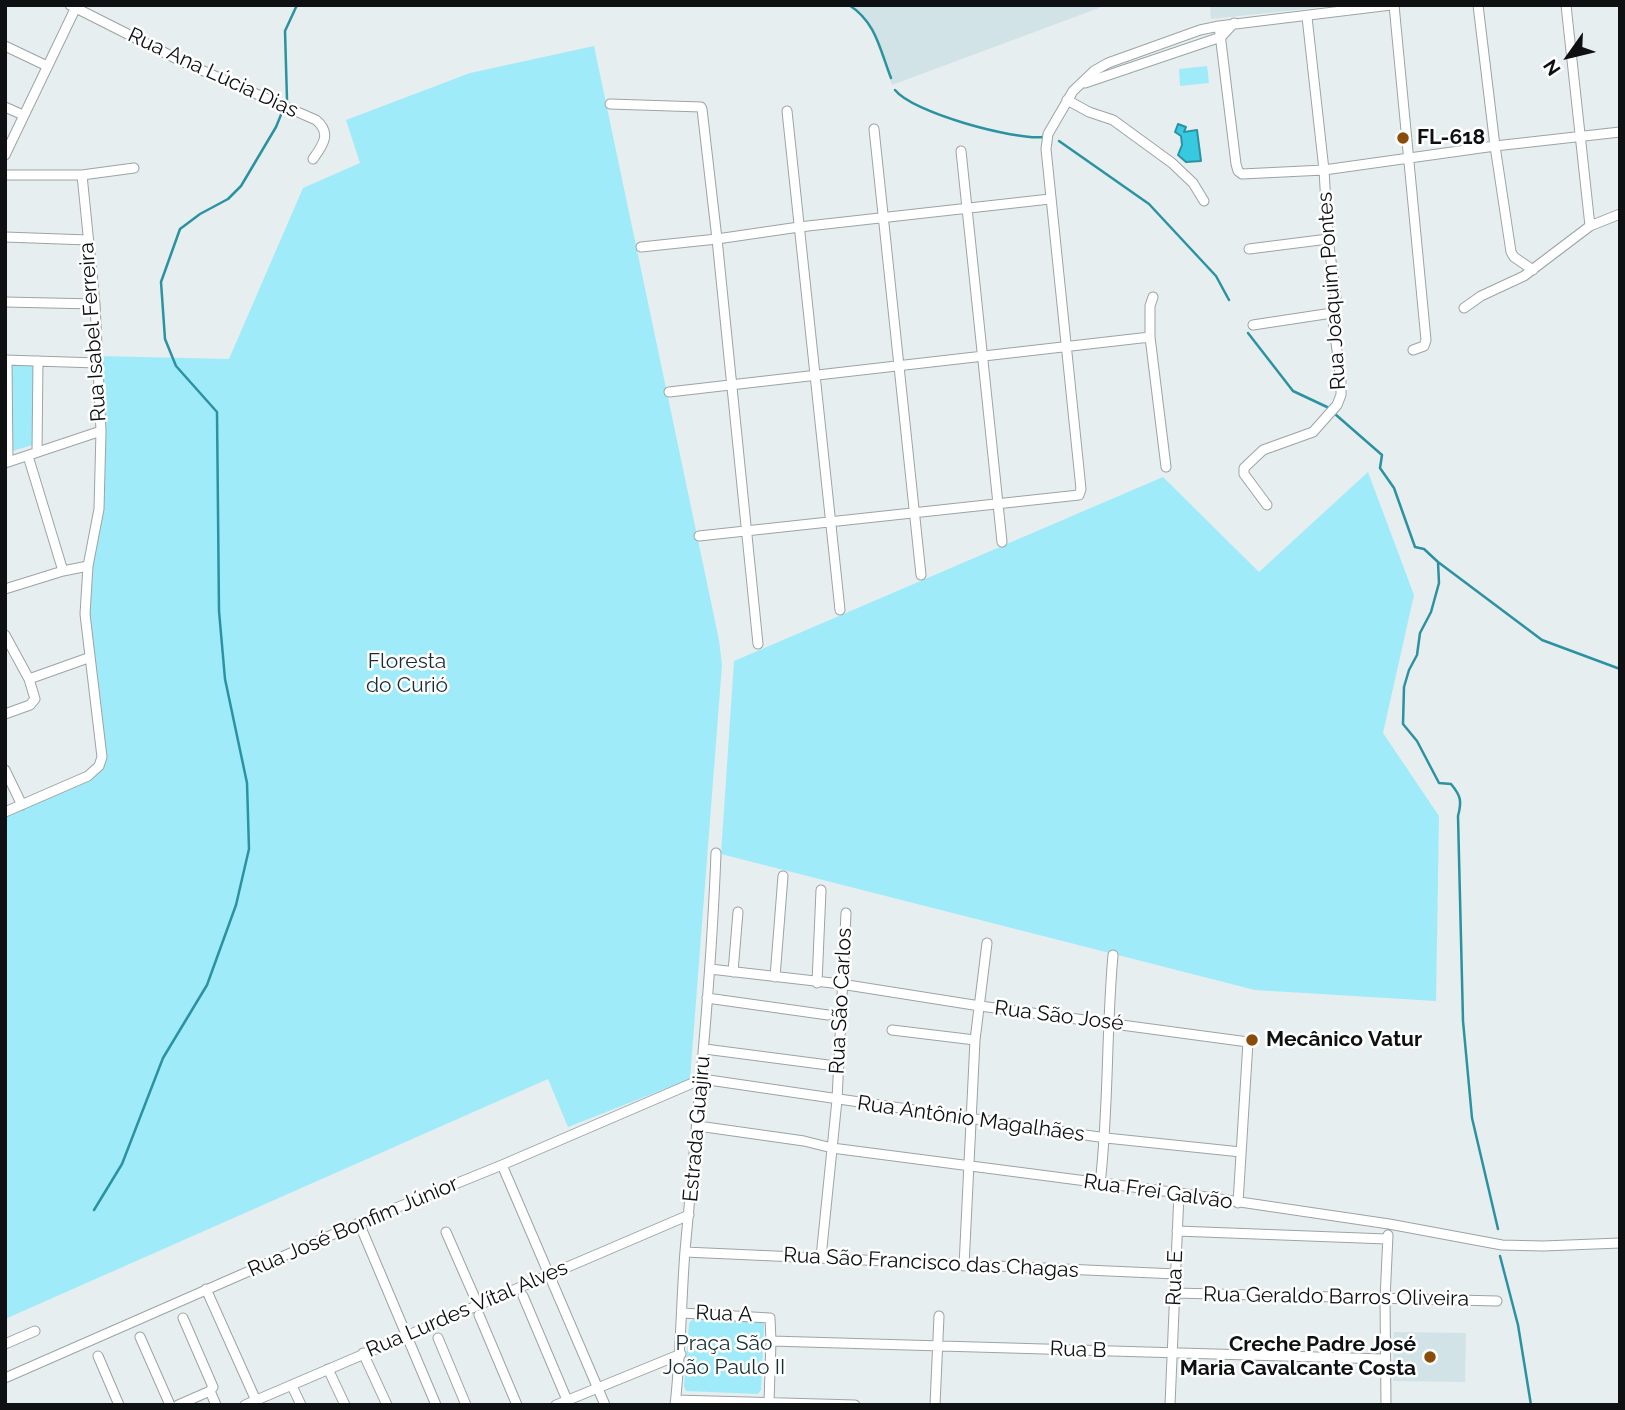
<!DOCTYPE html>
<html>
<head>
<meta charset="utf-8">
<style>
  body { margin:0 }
  #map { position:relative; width:1625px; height:1410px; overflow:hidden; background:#e6eeef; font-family:Raleway,sans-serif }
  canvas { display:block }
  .frame { position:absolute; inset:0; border:7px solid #0e1011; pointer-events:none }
  .north { position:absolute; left:1534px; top:21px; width:70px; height:70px; -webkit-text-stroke:5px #fff; paint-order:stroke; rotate:236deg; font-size:19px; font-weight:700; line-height:28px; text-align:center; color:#0e1011 }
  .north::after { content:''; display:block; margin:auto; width:24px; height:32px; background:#0e1011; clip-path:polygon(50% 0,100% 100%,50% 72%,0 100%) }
</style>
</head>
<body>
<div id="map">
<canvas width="1625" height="1410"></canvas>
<div class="frame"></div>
<div class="north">N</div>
</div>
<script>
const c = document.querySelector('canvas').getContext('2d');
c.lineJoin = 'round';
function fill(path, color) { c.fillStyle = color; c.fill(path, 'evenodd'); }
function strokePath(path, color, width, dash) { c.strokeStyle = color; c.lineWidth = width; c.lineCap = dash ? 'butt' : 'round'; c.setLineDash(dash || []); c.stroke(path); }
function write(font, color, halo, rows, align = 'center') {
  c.font = font + ' Raleway,sans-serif'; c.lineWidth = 5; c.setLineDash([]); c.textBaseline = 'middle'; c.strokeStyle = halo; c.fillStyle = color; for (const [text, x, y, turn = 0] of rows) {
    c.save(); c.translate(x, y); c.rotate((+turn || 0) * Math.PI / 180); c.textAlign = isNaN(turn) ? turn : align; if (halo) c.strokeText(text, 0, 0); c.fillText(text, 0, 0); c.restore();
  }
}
const built = new Path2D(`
  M849,5H1107L892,85L870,24L862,14Z
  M1210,5H1342L1211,19Z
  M1394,1332L1466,1333L1465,1382L1393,1381Z`);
const green = new Path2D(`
  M594,46L719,640L722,665L690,1079L568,1127L548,1079L5,1319V812L104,765L86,640V559L99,512L98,356L229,359L303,188L360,163L346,120L470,73Z
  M1207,66L1209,83L1180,86L1179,69Z
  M10,364H34L33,445L9,452Z
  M1368,472L1414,595L1383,733L1439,816L1436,1001L1255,990L721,854L734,661L1163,477L1259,572Z
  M694,1318L757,1320L764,1324L761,1390L758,1394L686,1391L684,1386L689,1323Z`);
const water = new Path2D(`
  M1178,124L1186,127L1184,132L1197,130L1201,161L1186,162L1178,155L1182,145L1181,136L1175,132Z`);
const stream = new Path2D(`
  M849,5C876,22 880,50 891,78
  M895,90C913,113 1014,140 1043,137
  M1059,141L1149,204L1216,276L1229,300
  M1248,333L1293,391L1327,407L1382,455L1380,468L1394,488L1415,547L1424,549L1438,562L1542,640L1620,669
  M1438,562L1439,583L1431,612L1420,633L1417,655L1409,670L1404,687L1403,724L1417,741L1439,783L1451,784C1461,796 1462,801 1458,816L1463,1021L1472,1118L1498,1229
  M94,1210L122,1164L163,1058L207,985L236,905L249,849L247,783L225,679L219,611L217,412L176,366L165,339L161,282L180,229L200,214L228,199L241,186L276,127L287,100L285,31L297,5
  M1500,1256L1518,1325L1531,1405`);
const street = new Path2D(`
  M70,5L183,62L316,120C332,133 323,145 313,159
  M1394,5L1426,340L1424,346L1413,350
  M1478,5L1495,146L1511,252L1514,257L1533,270
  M1566,5L1590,226
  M1219,26L1236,164L1238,171L1242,174L1324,170L1495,146L1620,132
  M5,46L47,66
  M1085,83L1221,37L1234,23
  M1067,100L1089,112L1113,120L1172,163L1193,183L1204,201
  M610,104L701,107L702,109L717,239L758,644
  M5,107L23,115
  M787,111L840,610
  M874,129L921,575
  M961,151L1002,542
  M5,155L77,5
  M5,175H82L134,168
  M5,237L88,240
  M641,247L717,239L799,227L1050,199
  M1249,249L1328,239
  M1153,297L1150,306V337L1166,467
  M5,302L95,304
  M1464,308L1481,296L1524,276L1590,226L1620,214
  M1253,325L1332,313
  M5,360L97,363
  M7,360L8,462
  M669,392L1150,337
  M37,452L38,361
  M28,456L63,571
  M5,463L101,431
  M1267,505L1244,474V468L1263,450L1313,432L1337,405L1341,395V380L1332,313L1336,297L1328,239L1324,170L1307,17
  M699,536L1079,495L1081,489L1046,149L1048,134L1073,91L1094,71L1108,63L1200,30L1219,26L1391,5
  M5,589L63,571L88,566
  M5,635L29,679L35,699L30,705L5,714
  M29,679L88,658
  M5,770L22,805
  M5,812L88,776L99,766L102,757L85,614L88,566L99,509L101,431L95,304L82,175
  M710,969L841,984L980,1006L1248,1042L1238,1203
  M733,972L738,912
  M775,977L783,876
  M817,983L821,890
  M707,998L828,1015
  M892,1030L975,1040
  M705,1049L828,1065
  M698,1126L804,1141L832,1148L1179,1193L1389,1224L1502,1245L1543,1246L1620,1243
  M502,1165L605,1405
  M1100,1184C1109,1108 1106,1032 1113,955
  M359,1223L436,1405
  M1177,1231L1387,1239
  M446,1232L478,1305
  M685,1252C849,1258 1012,1268 1176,1274
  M821,1257L837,1100L846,913
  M964,1266L975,1040L987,943
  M206,1289L258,1405
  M1175,1293L1497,1301
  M523,1296L567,1400
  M682,1313L770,1318L771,1341L769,1402
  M479,1315L517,1405
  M140,1337L170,1405
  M438,1338L466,1405
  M771,1341L1385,1359
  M5,1344L35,1331
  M363,1353L387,1405
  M98,1356L119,1405
  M328,1369L345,1405
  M5,1378L359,1223L502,1165L702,1079L1106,1138L1241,1152
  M292,1386L301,1405
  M210,1391L216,1405
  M676,1400L855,1405
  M178,1405L210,1391L213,1387L183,1318
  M245,1405L689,1215
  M556,1405L681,1354
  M675,1405C681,1354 681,1302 685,1251C697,1118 711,986 716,853
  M935,1405L939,1316
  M1170,1405L1179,1193
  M1386,1405L1385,1299L1388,1235`);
const markers = [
  [1403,138,7,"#894d09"],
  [1252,1040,7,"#894d09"],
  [1430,1357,7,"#894d09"]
];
const streetNames = [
  ["Rua Ana Lúcia Dias",213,73,25],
  ["Rua Joaquim Pontes",1332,291,-94],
  ["Rua Isabel Ferreira",93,332,-94],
  ["Rua São Carlos",841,1001,-87],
  ["Rua São José",1059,1016,7],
  ["Rua Antônio Magalhães",971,1119,8],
  ["Estrada Guajiru",697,1129,-85],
  ["Rua Frei Galvão",1158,1192,8],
  ["Rua José Bonfim Júnior",353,1227,-23],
  ["Rua São Francisco das Chagas",931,1263,3],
  ["Rua E",1175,1278,-88],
  ["Rua Geraldo Barros Oliveira",1336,1297,1],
  ["Rua Lurdes Vítal Alves",467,1309,-23],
  ["Rua A",724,1314,2],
  ["Rua B",1078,1350,2]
];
const poiNames = [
  ["FL-618",1417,138],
  ["Mecânico Vatur",1266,1040],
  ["Creche Padre José",1416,1345,"right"],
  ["Maria Cavalcante Costa",1416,1369,"right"]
];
const parkNames = [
  ["Floresta",407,662],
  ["do Curió",407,686],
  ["Praça São",724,1344],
  ["João Paulo II",724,1368]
];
fill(built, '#d2e3e7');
fill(green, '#a0ebf9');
fill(water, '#37c9e0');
strokePath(water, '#2b92a2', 2);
strokePath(stream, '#2b92a2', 2.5);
strokePath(street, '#9ca4a5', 11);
strokePath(street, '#fff', 9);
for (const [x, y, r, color] of markers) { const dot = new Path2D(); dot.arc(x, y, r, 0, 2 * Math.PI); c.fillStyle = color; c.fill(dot); strokePath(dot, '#fff', 2.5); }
write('21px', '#0e1011', '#fff', streetNames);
write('bold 21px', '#0e1011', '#fff', poiNames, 'left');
write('21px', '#172f33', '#fff', parkNames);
</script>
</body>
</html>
